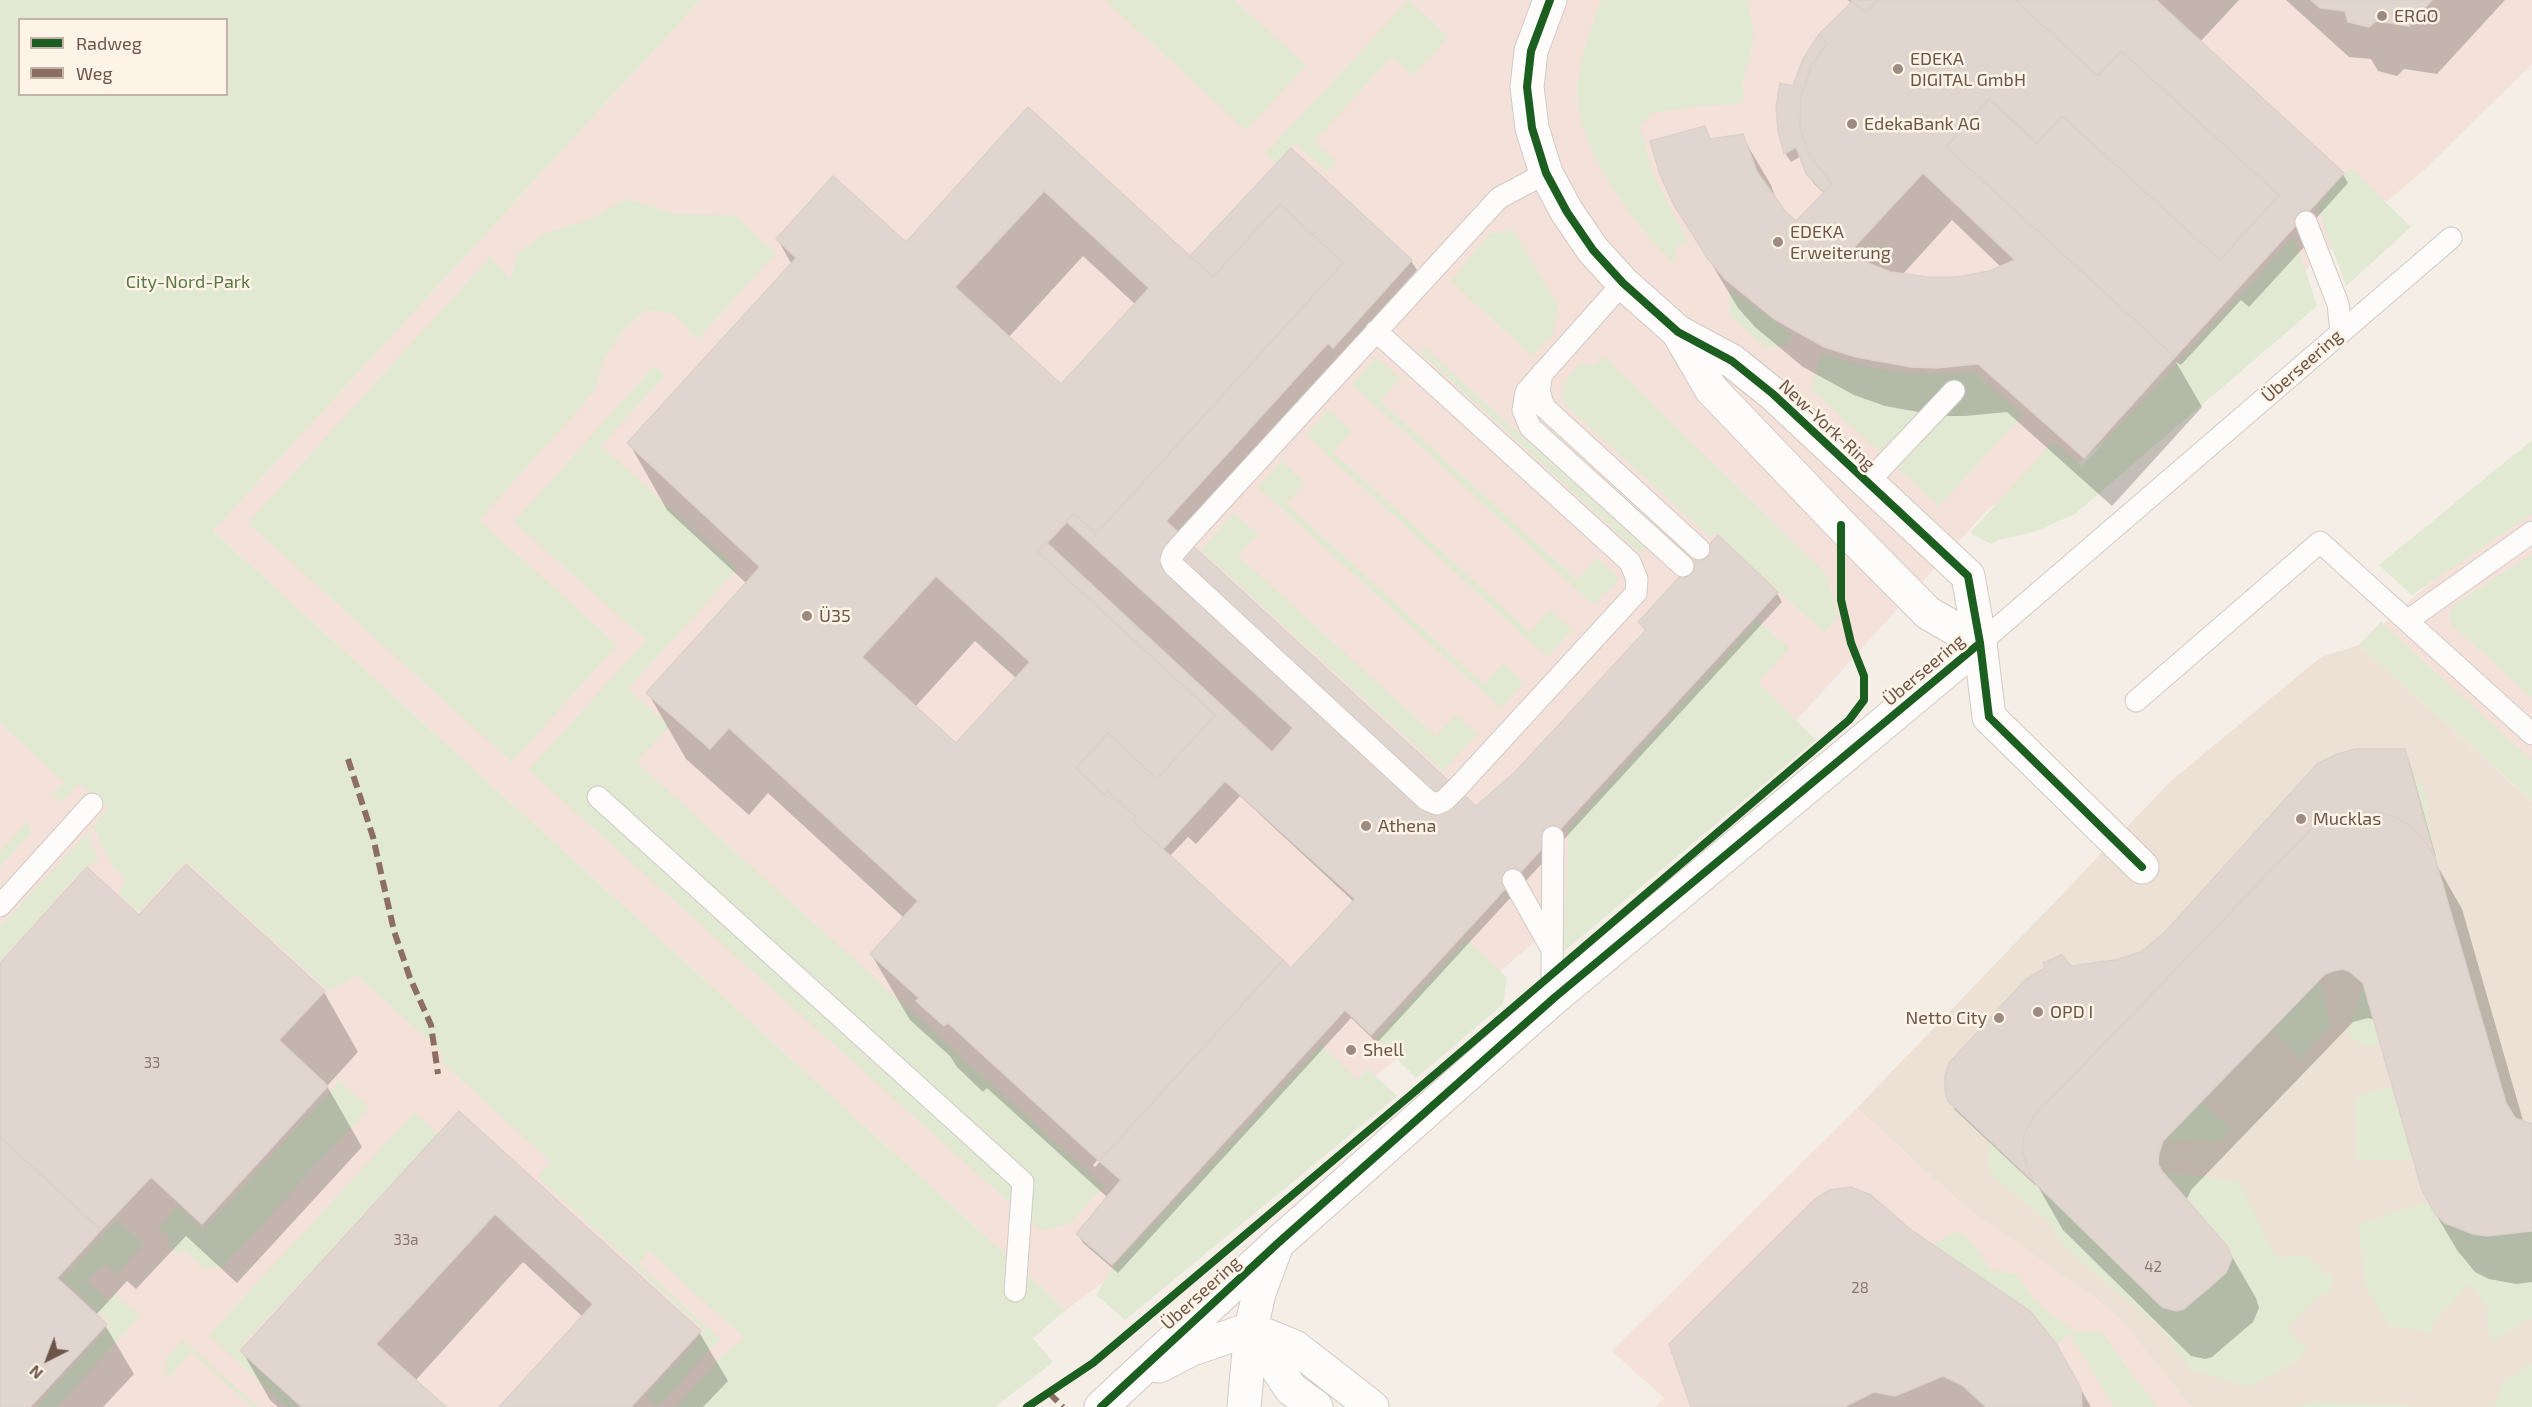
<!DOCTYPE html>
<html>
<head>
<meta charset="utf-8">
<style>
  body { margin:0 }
  #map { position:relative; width:2532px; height:1407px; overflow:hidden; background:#f4eee7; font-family:"Exo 2",sans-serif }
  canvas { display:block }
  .legend { position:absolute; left:18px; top:18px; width:210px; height:78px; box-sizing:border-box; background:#fdf3e6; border:2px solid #c4b4a8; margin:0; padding:8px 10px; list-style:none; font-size:18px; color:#6e554a }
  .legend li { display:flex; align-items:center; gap:12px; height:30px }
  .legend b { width:30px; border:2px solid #c4b4a8 }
  .north { position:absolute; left:18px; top:1329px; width:60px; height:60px; -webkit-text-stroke:4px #fdf3e6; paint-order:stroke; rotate:222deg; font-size:16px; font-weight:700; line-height:24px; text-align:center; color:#6e554a }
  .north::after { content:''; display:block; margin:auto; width:21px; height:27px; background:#6e554a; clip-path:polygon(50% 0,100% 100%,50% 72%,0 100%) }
</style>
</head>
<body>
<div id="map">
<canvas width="2532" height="1407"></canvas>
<ul class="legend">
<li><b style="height:8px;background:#1b5e20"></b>Radweg</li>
<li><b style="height:8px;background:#8d6e63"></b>Weg</li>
</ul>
<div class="north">N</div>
</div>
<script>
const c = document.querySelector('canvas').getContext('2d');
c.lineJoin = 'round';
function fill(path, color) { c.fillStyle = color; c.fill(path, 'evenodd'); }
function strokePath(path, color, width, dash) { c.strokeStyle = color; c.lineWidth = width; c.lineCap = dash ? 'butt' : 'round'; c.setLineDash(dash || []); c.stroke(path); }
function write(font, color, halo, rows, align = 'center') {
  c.font = font + ' "Exo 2",sans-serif'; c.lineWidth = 5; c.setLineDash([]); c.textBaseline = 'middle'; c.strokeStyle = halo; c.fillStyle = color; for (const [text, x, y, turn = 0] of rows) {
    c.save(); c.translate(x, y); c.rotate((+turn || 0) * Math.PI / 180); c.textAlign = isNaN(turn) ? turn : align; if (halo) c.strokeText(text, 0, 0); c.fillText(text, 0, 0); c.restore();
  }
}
const residential = new Path2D(`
  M2359,645L2532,802V1407H2191L2120,1319L2096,1299L1964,1206L1857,1108L2171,781L2321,657Z`);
const commercial = new Path2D(`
  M700,0H2532V64L2423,171L2068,472L1989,508L1794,723L1324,1120L1066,1310L213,531Z
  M2532,495V802L2359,645Z
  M0,648L829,1407H0Z
  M1857,1108L1964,1206L2096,1299L2120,1319L2191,1407H1656L1664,1398L1612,1351Z`);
const green = new Path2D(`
  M0,0H700L213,531L1066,1310L1033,1338L1053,1362L995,1407H676L729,1349L745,1339L649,1251L638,1263L720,1339L657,1407L646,1396L705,1331L538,1177L551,1162L444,1064L441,1052L357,975L329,991L186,861L139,912L119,894L124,884L123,875L113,868L93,826L108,809L79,783L62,802L52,795L64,782L0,723ZM20,20H226V94H20Z
  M1105,0H1234L1306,65L1246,130Z
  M1409,0L1448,37L1413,75L1392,57L1314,141L1336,162L1327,172L1296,143L1276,163L1265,154Z
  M1602,0H1748L1754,39L1742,85L1745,95L1740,104L1690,107L1652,113L1640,127L1653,173L1689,245L1679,243L1674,252L1675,264C1633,224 1580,153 1577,92C1576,85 1579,77 1580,70C1585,44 1592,24 1602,0Z
  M2350,168L2411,227L2346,286L2317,206Z
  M626,199L675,214L735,215L776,253L698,339L671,313L646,310L623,330L602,363L594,392L479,520L617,645L512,762L248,523L491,256L510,280L518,252L546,233L588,220Z
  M1514,230L1558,306L1553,335L1532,356L1451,281L1489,234Z
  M2294,236L2317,306L2075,514L2034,532L1998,540L1991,544L1970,533L2053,442L2082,466Z
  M1730,289L1791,333L1790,341L1784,346L1765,347L1730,316Z
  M1424,347L1645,548L1640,553L1420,352Z
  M1822,353C1880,373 1913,377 1973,371L2023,415L1939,506L1811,389Z
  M1376,357L1400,378L1380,401L1577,580L1597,558L1619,579L1594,605L1352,384Z
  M1605,357L1826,574L1838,616L1824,633L1716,532L1710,537L1562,402L1565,382L1580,363L1594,365Z
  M654,366L665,375L601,446L737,569L628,689L669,726L636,762L1104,1186L1070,1223L1041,1231L529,770L646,640L514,522Z
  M1328,410L1352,431L1333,452L1530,632L1550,610L1572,630L1547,657L1306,435Z
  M2532,440V514L2412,595L2379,565Z
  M1282,461L1305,483L1286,503L1483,684L1503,663L1524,682L1501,708L1258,487Z
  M1234,513L1258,534L1238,556L1436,736L1456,715L1477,734L1443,771L1201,550Z
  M2532,554V698L2452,625C2448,616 2449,612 2455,604Z
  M1757,620L1789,648L1758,682L1816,740L1563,952L1569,827Z
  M2381,622L2532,760V801L2359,645Z
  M2399,774L2422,784L2426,796L2435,858L2033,1181L2161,1307L2176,1311L2184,1309L2226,1273L2232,1258L2228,1247L2162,1171L2240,1182L2276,1257L2306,1256L2322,1268L2323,1274H2333L2331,1294H2321L2288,1326L2291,1334L2307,1348L2297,1361L2252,1385H2240L2190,1369L2161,1329L2064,1247L2050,1223L1994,1178L1988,1167L1992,1123L2096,986Z
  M28,821L31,833L0,867V852Z
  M87,833L98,860L92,865L86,866L0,961V927Z
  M1467,939L1507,978L1503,1004L1416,1078L1376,1038Z
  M2320,980L2331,1027L2317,1039L2300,1060L2272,1029Z
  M2363,983L2380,1044C2368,1047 2358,1044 2348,1035Z
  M1321,1045L1357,1080L1368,1069L1397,1096L1125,1320L1096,1295L1113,1267Z
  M340,1081L369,1108L222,1268L203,1267L185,1251L180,1255L167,1244L171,1239L159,1227L178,1206L203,1230Z
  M2392,1087L2414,1160H2356L2357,1137L2355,1096Z
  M2202,1101L2231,1129L2220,1142L2163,1141Z
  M414,1113L438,1134L238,1350L299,1407H287L209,1335Z
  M2427,1201C2455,1243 2488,1236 2532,1231V1318L2493,1342L2486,1321L2487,1306L2469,1284L2434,1322L2432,1333L2388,1325L2366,1288L2358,1225Z
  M117,1220L144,1244L117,1274L105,1264L88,1282L108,1301L115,1294L140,1316L57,1407H36L111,1324L62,1279Z
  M1956,1231C1972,1236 1981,1257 1992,1270L2016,1274L2035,1301L2073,1331L2102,1332L2133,1377L2149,1394L2156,1407H2114L2070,1334L2057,1345L2036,1325L1737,1407H1691L1682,1379L1919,1261L1938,1241Z
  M183,1340L258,1407H252L192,1352L166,1380L167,1358Z
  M2532,1363V1407H2494L2503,1382Z
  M2311,1402L2409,1405L2413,1407H2299Z`);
const shadow = new Path2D(`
  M1848,0H2239L2200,42L2343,174L2348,183L2301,235L2306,245L2249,307L2241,300L2181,365L2176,362L2202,407L2112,506L2007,412L1965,416H1940L1885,406L1854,395L1803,367L1755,327L1738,308L1676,204L1704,128L1712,141L1742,136L1771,185L1777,202L1797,223L1825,194L1813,183L1801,156L1791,162L1785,153L1794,88L1852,4ZM1952,220L2002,268L1990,272L1957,278L1926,279L1902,275Z
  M2286,0H2505L2437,74L2404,69L2397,76L2378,71L2371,59L2349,57Z
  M1029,109L1195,263L1291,150L1411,261L1417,270L1373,319L1380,330L1187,542L1476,808L1516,773L1646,632L1639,622L1777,593L1782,602L1377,1043L1351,1018L1118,1273L1083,1243L1078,1234L1108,1198L987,1088L983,1092L957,1067L950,1056L910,1020L871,954L904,918L768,793L749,815L686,759L648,693L746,583L667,510L629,443L792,265L778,240L906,244ZM1083,256L1136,305L1061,386L1008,338ZM975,641L1017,679L956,745L915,707ZM1240,796L1354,902L1291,971L1169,857L1188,837L1196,844ZM1267,975L1269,977L1095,1167L1093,1165Z
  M2404,751L2409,760L2436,857L2430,853L2462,909L2524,1124L2532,1126V1282L2516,1284L2489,1279L2475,1272L2457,1250L2428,1201L2375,1020L2368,1018L2353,1022L2191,1190L2186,1201L2227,1248L2256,1298L2259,1308L2253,1322L2212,1357L2205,1359L2191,1356L2063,1230L2036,1183L2035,1185L1955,1110L1950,1100L1951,1062L2026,981L2070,968L2116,961L2142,953Z
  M139,917L324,992L358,1052L327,1086L362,1147L237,1283L186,1236L136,1289L127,1281L95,1316L105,1325L134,1374L103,1407H0V965Z
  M460,1113L699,1332L728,1381L703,1407H501L583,1317L523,1262L415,1381L444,1407H278L270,1400L242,1351Z
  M1909,1230L2056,1346L2091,1407H1692Z`);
const building = new Path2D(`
  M1851,0H1878L1866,13Z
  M1878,0H2015L2098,76L2121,51L2279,195L2220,260L2062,116L2037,143L1989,98L1946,147L2175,357L2084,458L1978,364L1936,368L1911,367L1856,357L1824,347L1773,318L1725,279L1708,259L1674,205L1660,175L1650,141L1705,126L1710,139L1743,134L1757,172L1785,211L1796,221L1832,184L1810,156L1800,127L1801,95L1813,63L1827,43L1819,34L1853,1L1866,13ZM1923,173L2015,260L1990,271L1957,277H1927L1891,272L1847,255Z
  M2015,0H2156L2344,173L2175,357L1946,147L1989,100L2037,143L2062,116L2220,260L2279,195L2121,51L2098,76Z
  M2311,0H2432L2409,26L2376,21L2369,27L2348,22L2345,11L2320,8Z
  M1819,34L1827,43L1813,63L1801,95L1800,127L1810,156L1832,184L1824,192L1806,174L1796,147L1784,154L1778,130L1776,107L1780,83L1793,86L1803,59Z
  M1028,107L1213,277L1280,204L1343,263L1096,534L1074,513L1038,552L1215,715L1157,779L1108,733L1076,768L1104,795L1108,791L1136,817L1133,821L1283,960L1099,1161L948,1023L944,1026L916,1001L919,998L870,954L918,901L729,728L710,749L646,693L760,567L627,443L796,258L776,239L833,176L906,242ZM1044,191L1149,288L1061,384L955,287ZM936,576L1030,662L956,743L862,657Z
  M1291,148L1412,260L1333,348L1328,343L1166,521L1476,806L1515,772L1646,630L1638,622L1718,535L1778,592L1371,1035L1345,1010L1112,1265L1076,1234L1121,1180L1099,1161L1283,960L1291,968L1355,899L1225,781L1163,849L1133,821L1136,817L1108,791L1104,795L1076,768L1108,733L1157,779L1215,715L1038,552L1074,513L1096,534L1343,263L1280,204L1213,277L1190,256Z
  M1067,522L1293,728L1272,752L1047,543Z
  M2356,749H2405L2435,858L2426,843L2410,826L2393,816L2372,811H2353L2334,816L2313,827L2034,1116L2024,1135L2022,1151L2033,1181L1948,1101L1945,1091V1075L1950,1062L2025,980L2045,968L2043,963L2062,955L2071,966L2115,960L2141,952L2165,932L2317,764L2337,754Z
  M2353,811H2372L2393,816L2410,826L2426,843L2435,858L2506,1103L2515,1118L2532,1124V1231L2487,1236L2473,1234L2445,1223L2435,1214L2422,1190L2363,983L2350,972L2343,969L2333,971L2325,974L2163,1141L2159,1153L2158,1164L2162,1171L2228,1247L2232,1258L2226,1273L2184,1309L2177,1311L2162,1307L2033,1181L2022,1151L2024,1135L2034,1116L2313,827L2334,816Z
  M186,864L325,991L279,1040L328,1086L202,1224L151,1177L101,1230L0,1137V963L87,867L139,915Z
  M459,1111L701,1331L631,1407H499L593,1304L495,1214L376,1344L446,1407H302L240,1351Z
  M0,1137L101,1230L57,1278L107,1324L30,1407H0Z
  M1851,1187L1871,1195L1910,1229L2030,1311L2057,1345L2081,1388L2082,1407H1986L1962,1385L1943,1376L1895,1396L1874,1392L1844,1407H1691L1669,1344L1815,1199L1830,1190Z`);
const lane = new Path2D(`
  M2306,222L2338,304L2341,332
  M1623,283L1526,392L1523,410L1530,427L1683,566
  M1376,331L1630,562L1637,579L1636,593L1457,788L1445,800L1437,804L1427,800L1174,566L1171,560L1173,554L1186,539L1499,198L1546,173
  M1542,373L1539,391L1544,407L1699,549
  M1867,483L1954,391
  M2407,621L2532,532
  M1980,643L2451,238
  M2136,701L2320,542L2532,734
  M598,797L1023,1182L1015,1291
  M1553,837L1552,975L1554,998
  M1513,880L1551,948
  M0,906L92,804`);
const street = new Path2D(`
  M1550,0L1531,51L1527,87L1532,128L1546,173L1567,212L1593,250L1623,283L1678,332L1732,361L1773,394L1968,576L1980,643L1989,717L2142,867
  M1678,332L1711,389L1841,525L1928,613L1980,643`);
const secondary = new Path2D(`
  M1251,1329L1291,1389L1316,1407
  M1159,1366L1192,1349L1251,1329L1295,1347L1372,1407
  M1101,1407L1278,1243L1554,998L1980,643
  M1244,1407L1251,1329L1259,1293L1276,1247`);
const quiet = new Path2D(`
  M348,759L373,837L394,931L410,978L431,1025L438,1074
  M1049,1393L1063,1407`);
const cycleway = new Path2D(`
  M1550,0L1531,51L1527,87L1532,128L1546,173L1567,212L1593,250L1623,283L1678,332L1732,361L1773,394L1968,576L1980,643L1989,717L2142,867
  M1027,1407L1093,1363L1412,1094L1849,720L1864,700V676L1851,643L1841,600V525
  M1101,1407L1278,1243L1554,998L1980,643`);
const markers = [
  [2382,16,6,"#9d8b81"],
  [1898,69,6,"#9d8b81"],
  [1852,124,6,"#9d8b81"],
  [1778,242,6,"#9d8b81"],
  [807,616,6,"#9d8b81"],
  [2301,819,6,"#9d8b81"],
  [1366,826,6,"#9d8b81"],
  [2038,1012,6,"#9d8b81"],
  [1999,1018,6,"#9d8b81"],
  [1351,1050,6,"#9d8b81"]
];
const numberNames = [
  ["33",152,1063],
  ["33a",406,1240],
  ["42",2153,1267],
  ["28",1860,1288]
];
const poiNames = [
  ["ERGO",2394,16],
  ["EDEKA",1910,59],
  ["DIGITAL GmbH",1910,80],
  ["EdekaBank AG",1864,124],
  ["EDEKA",1790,232],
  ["Erweiterung",1790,253],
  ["Ü35",819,616],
  ["Mucklas",2313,819],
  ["Athena",1378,826],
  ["OPD I",2050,1012],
  ["Netto City",1987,1018,"right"],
  ["Shell",1363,1050]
];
const parkNames = [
  ["City-Nord-Park",188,282]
];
const streetNames = [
  ["Überseering",2302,366,-41],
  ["New-York-Ring",1827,425,43],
  ["Überseering",1924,670,-40],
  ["Überseering",1201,1293,-42]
];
fill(residential, '#ede0d4');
fill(commercial, '#f4e2da');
fill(green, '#e1e9d2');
fill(shadow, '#0003');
fill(building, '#e0d6cf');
strokePath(building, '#dcd1ca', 1.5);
strokePath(lane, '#d2cac4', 23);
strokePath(street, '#d2cac4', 35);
strokePath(secondary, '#d2cac4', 35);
strokePath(lane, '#fdfcfb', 21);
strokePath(street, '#fdfcfb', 33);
strokePath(secondary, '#fdfcfb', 33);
strokePath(quiet, '#8d6e63', 6, [12, 6]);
strokePath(cycleway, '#1b5e20', 8);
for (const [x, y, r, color] of markers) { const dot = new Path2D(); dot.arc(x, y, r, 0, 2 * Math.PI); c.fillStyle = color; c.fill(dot); strokePath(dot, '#fdf3e6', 2); }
write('15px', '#8c776e', null, numberNames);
write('18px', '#6e554a', '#fdf3e6', poiNames, 'left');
write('18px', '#587946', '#fdf3e6', parkNames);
write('18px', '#6e554a', '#fdf3e6', streetNames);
</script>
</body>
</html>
